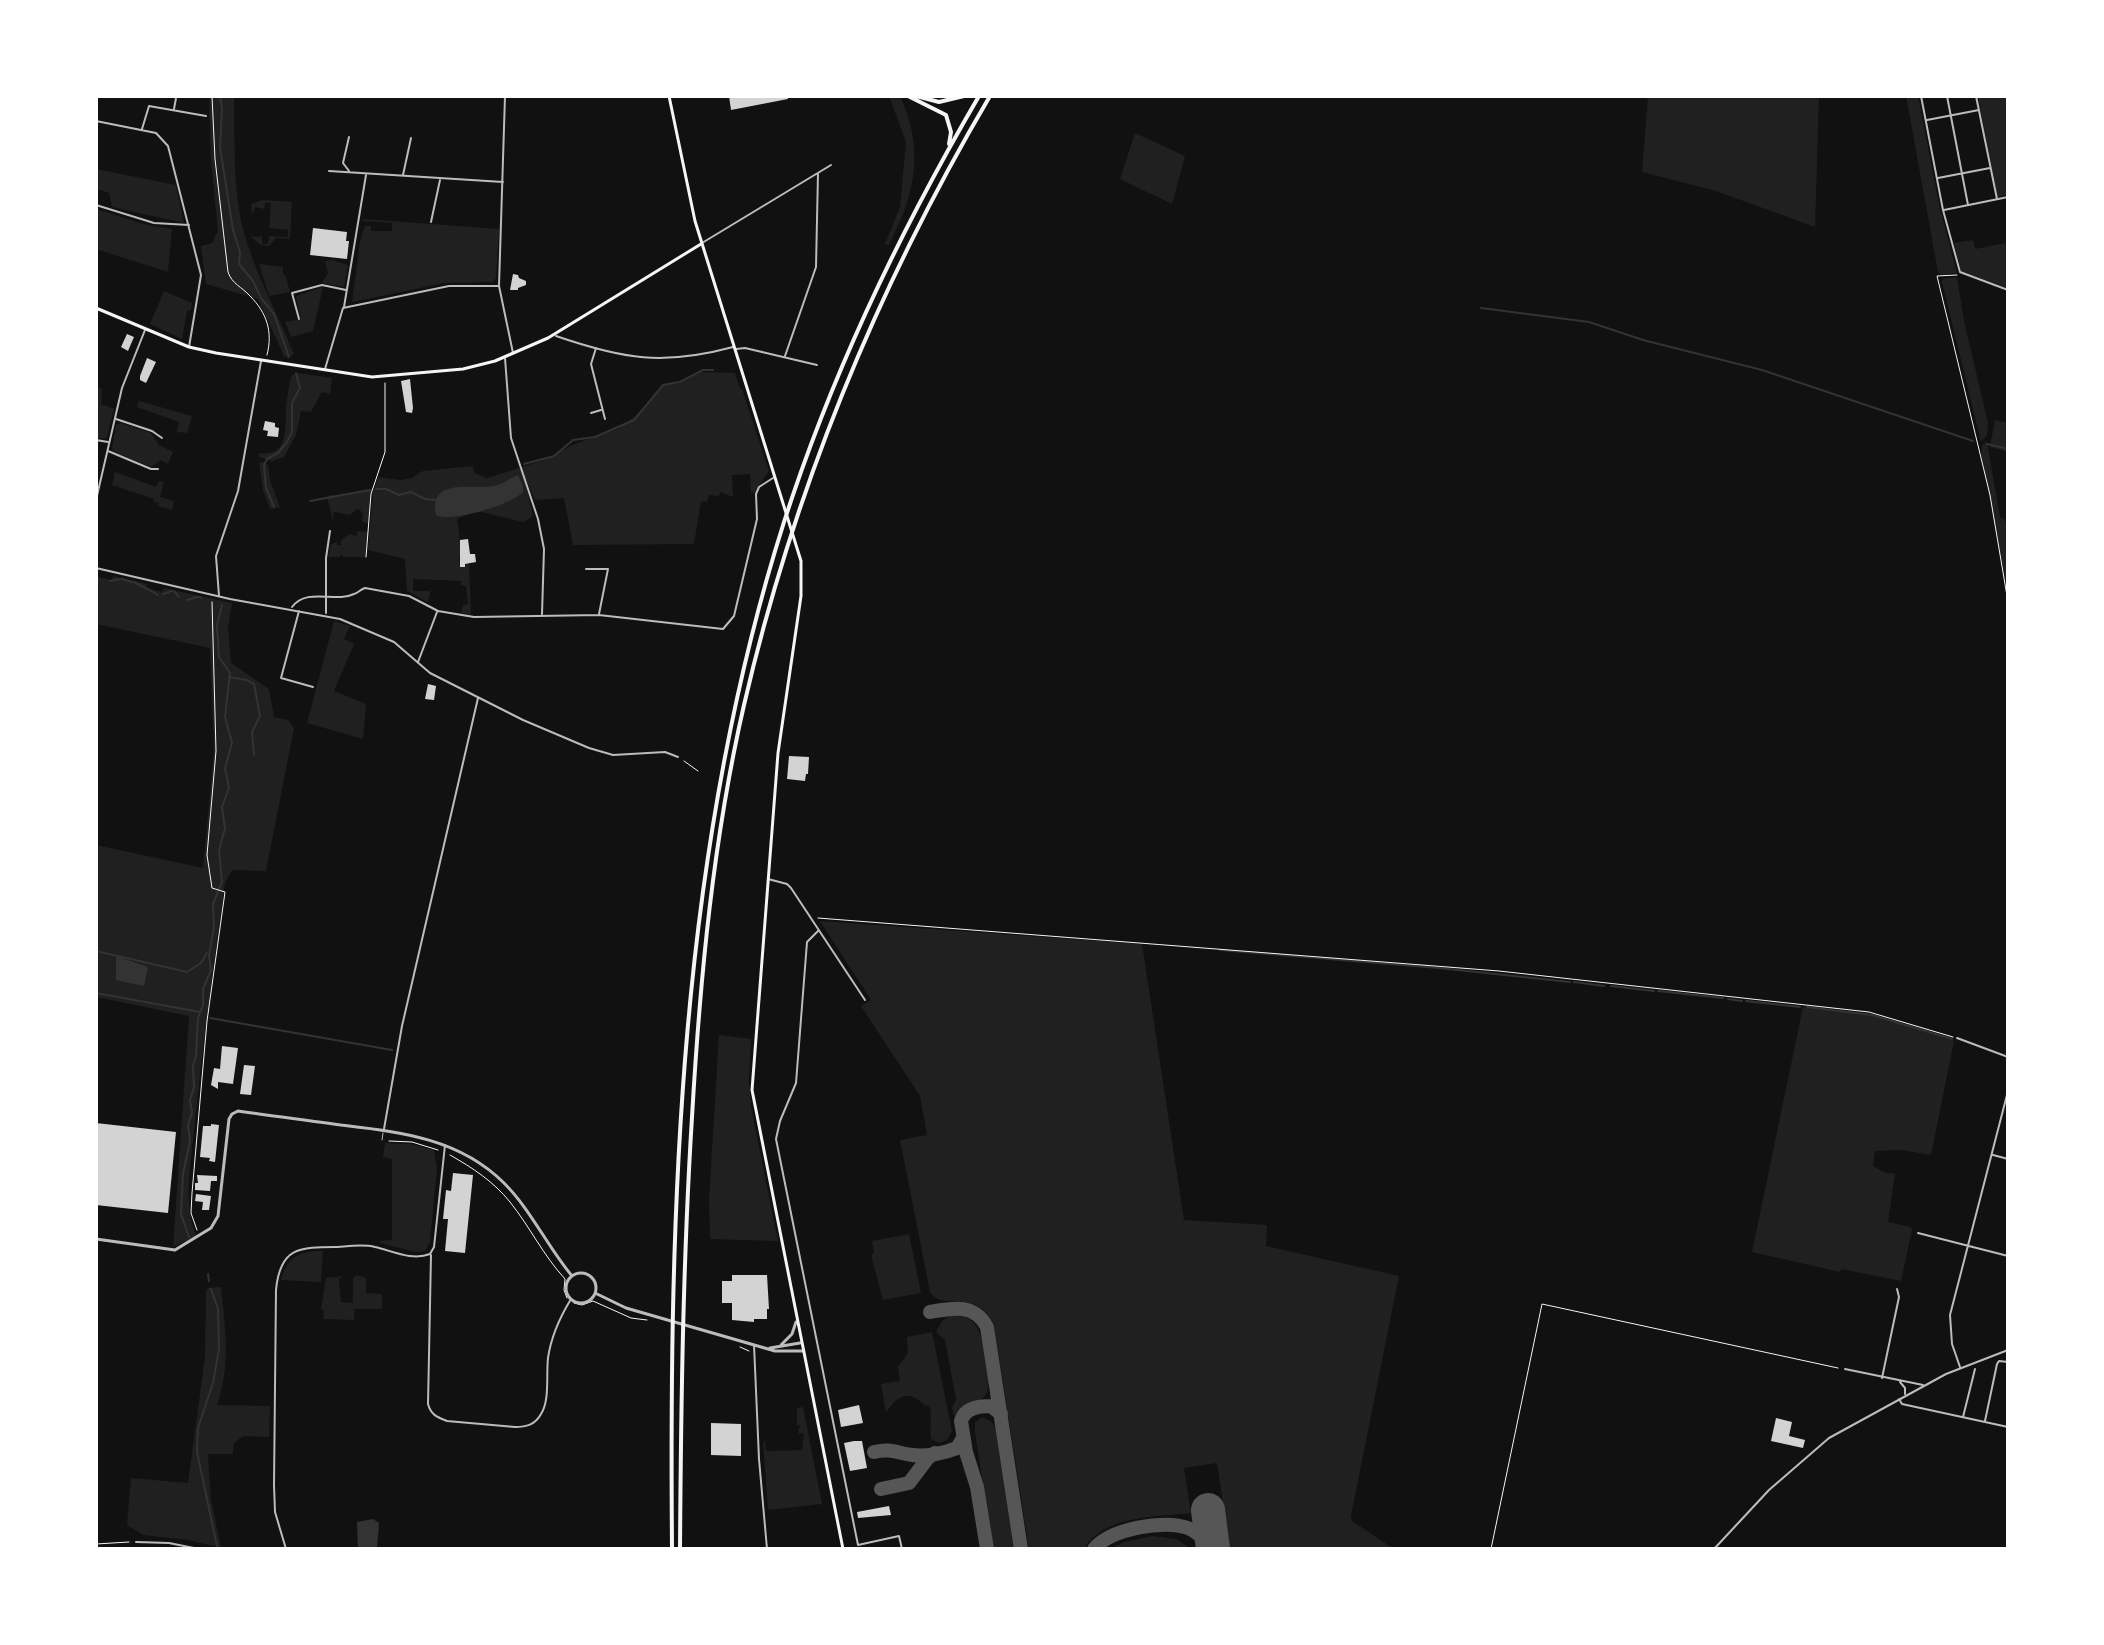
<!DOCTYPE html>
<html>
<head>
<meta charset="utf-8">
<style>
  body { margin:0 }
  #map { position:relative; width:2104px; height:1645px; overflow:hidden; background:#111; font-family:Helvetica,sans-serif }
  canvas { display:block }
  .frame { position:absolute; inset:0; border:98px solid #fff; pointer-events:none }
</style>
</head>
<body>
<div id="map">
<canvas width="2104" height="1645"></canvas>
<div class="frame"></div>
</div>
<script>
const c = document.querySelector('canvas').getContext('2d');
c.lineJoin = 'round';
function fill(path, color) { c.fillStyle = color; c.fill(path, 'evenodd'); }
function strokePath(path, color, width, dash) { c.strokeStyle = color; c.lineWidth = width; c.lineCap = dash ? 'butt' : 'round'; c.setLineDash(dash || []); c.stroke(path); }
const green = new Path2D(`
  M209,96H234C235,133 233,172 239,209C246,257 276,309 294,354L288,358L284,356L258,299L206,284L201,246L212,243L218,231L211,162Z
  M889,96H900C925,150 915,194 889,245L885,244L900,207L906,142Z
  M1648,96H1819L1815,227L1716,191L1642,172Z
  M1906,96H1918L1940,209L1957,273L1942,275L1938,272Z
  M1978,96H2008V195L1997,197Z
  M1135,133L1185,156L1172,204L1120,179Z
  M96,169L176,185L184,223L112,207L109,193L96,189Z
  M262,200L292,202L290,239L276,238L269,246L261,245L252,238L251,230L253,237L262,236V244H268L269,236L288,237V230L269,228L271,203H265L264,209L255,207L252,215L251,204Z
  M96,209L147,225L172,229L168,272L96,249Z
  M363,219L499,229L496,278L493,282L444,283L352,302L360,241L365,226H371V231H392V223L363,221Z
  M1973,240L1975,249L2005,243L2008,252V288L1961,271L1954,243Z
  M332,260L348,265L344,287L322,283L328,273L325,261Z
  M259,264L283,267V273L286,277L290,292L269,296Z
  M1957,277L1964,321L1988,423L1987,435L1981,442L1942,282L1943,279Z
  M323,287L313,331L291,337L285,322L301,319L296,296Z
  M164,291L192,303L191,310L187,311L182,339L150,324Z
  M701,372L735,373L740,389H742L769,471L754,493H751L750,474L732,475L733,497L720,492L719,496L709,495L707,502L701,501L694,544L573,545L564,498L535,500L523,472L533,516L523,522L477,511L457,519L462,555L459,556L460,567L469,563L471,615L461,613L463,605L468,604L466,586L461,585V581L413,579V591H429L431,588L428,602L407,591L405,559L368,550L373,493L378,477L400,480L412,478L423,471L473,466L474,473L487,478L544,460L572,445L618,429L643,410L663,385L679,384Z
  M297,373L332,378L330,394L322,392L311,412L301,411L296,435L284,457L272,461L259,457L258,453C289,458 285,429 286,408C287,397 289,387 291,376Z
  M96,387L102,389L101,404L114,409L107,437L104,439L96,437Z
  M139,401L192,416L187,433L177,432L179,422L137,407Z
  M1995,420L2008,423V452L1990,447Z
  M121,423L151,433L159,445L173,452L168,464L161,460L151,467L115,452L112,449L116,425Z
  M1987,442L2000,517L2005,520L2008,537V594L1981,455L1982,445Z
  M263,462L268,465L270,481L280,507L270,509L263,490L259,463Z
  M115,472L156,487L159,481L164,482L160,497L174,501L172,510L158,506L159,503L154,502V499L112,485Z
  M372,489L368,523L362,522L363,513L359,512L362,510L357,509L350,515L334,512L333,521L327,496Z
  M358,531L368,532L365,557H344L341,554L340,557H328L331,544L337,542V545H341V540L350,534L356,536Z
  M113,576L147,584V588L162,592L164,588L232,603L228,628L231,663L269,689L274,717L288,720L294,728L266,871L232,870L225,883C214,962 203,1041 195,1120C192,1158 182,1200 196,1236L173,1247L189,1016L96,997V845L203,868L214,750L210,648L96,624V577L112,580Z
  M334,621L350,626L344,639L354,644L334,691L366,704L363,739L307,723Z
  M820,921L1142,944L1184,1220L1267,1225L1266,1246L1399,1276L1351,1516L1352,1521L1394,1549H1230L1217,1463L1184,1468L1191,1513C1157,1517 1103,1515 1084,1549H1029L994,1324C974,1286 944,1313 930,1292L900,1140L927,1135L920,1096L861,1006L871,1000Z
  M1803,1007L1875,1015L1954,1041L1931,1155L1902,1150L1875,1151L1873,1166L1884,1172L1895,1174L1888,1222L1911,1227L1912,1230L1901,1281L1841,1269L1840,1272L1752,1252Z
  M719,1035L751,1039L749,1081L751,1107L778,1241L710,1239L709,1198Z
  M385,1143L411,1144L434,1150L437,1168L430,1242L425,1251L416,1252L380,1243V1241L392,1240V1159L383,1157Z
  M909,1234L921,1293L883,1300L871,1255L874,1253L872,1241Z
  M323,1251L321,1282L281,1280C287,1256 300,1251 323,1251Z
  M357,1275L366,1278V1293L382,1294V1309H354V1320L323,1319L324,1311L321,1309L326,1278L344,1276L339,1279L341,1302L353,1303V1278Z
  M221,1287C225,1326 231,1367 217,1405L270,1406L269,1437L243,1436L234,1443L233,1454H208L211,1500L221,1548L188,1540L143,1535L127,1525L131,1478L188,1483L205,1357L206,1291L208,1288Z
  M952,1315C983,1313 982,1344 986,1366C987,1374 990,1384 987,1392C983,1405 962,1402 955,1419L952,1408L956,1399L945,1340L936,1332L942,1321Z
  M932,1332L952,1431L947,1440L939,1443L931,1439C929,1427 933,1416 929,1405L925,1406C910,1388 895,1397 886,1413L881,1384L900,1381L898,1367L908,1353L907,1337Z
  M803,1407L822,1504L768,1510L763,1441H765L766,1451L802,1450L804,1434L798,1433L800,1425H797V1408Z
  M982,1417L991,1421L996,1429L1014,1549H993L975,1432V1423Z
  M1152,1536L1177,1539L1191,1549H1110L1124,1542Z`);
const water = new Path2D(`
  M518,475L523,486V492C510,505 452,523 436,515C428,476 474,490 494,486C503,484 510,478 518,475Z
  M116,956L148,967L144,986L116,980Z
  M373,1519L379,1523L377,1549H358L357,1522Z`);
const stream = new Path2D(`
  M220,96L222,109L220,147L233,230L240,252L239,264L253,281L261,298L274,314L289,357
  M1481,308L1589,322L1643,340L1762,370L1973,441
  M1987,444L2008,449
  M524,464L554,456L573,440L595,437L634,420L663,385L680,382L703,370H713
  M376,489H386L399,495L411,492L425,499L437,500
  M310,501L370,490
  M274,507L266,488L264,465L267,459L278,453L287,442L292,432V403L300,388L296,373
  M96,578H98
  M122,579L132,582
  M110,581L121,579
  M134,582L147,589
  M148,589L158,595
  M174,591L179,597
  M163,594L172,591
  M199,597L201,598
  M187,600L197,597
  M229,677L247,680L254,684L260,716L252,732L254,755
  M1220,950L1439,968L1570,982
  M96,951L187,972L201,963L207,953
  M1574,982L1604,986
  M1611,986L1654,991
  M1658,991L1723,998
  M96,993L200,1012
  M1728,999L1742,1001
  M1746,1001L1800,1007
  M1807,1007L1872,1015L1952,1039
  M210,1018L392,1050
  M189,1237L181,1214L183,1174L190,1141L188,1125L192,1113L190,1100L194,1087L193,1066L196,1056L198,1018L203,1005V989L211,970L209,955L214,927L213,904L222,882L219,850L225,828L222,807L229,788L225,768L232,743L225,717L230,673L219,657L217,625L222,605
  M208,1274L209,1281
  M211,1289L218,1309L219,1349L213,1383L198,1428L197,1452L217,1546`);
const taxiway = new Path2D(`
  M930,1312C953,1308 974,1303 987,1327L1021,1549
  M874,1452C892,1448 896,1453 912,1455C926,1457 945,1453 957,1448L963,1438
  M881,1489L909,1483L928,1458L935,1453
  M987,1549L977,1487L966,1452L961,1421C965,1408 978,1406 991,1406L1001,1414
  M1094,1549C1110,1529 1164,1519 1188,1528C1198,1532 1205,1540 1211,1549`);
const runway = new Path2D(`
  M1208,1510L1213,1549`);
const building = new Path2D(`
  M729,96H787L788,99L731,110Z
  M313,228L347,232L346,241H349L347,259L310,255Z
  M513,274L518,275L519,278L526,281V285L518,288V290H510Z
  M127,334L134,337L128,351L121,347Z
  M147,358L156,362L146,383L140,380V376Z
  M410,379L413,408L412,413L406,412L401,381Z
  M265,421L275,423V427L279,428L278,437L267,436L268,431L263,430Z
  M468,539L470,554H475L476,562L465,564V567H460V540Z
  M428,684L436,686L434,700L425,699Z
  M789,756L809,757L808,774H806L805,781L787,779Z
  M222,1046L238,1048L233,1084L218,1082V1089L211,1085L214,1068L220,1069Z
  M244,1065L255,1066L251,1095L240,1094Z
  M96,1123L176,1132L168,1213L96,1205Z
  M211,1124L219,1125L215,1162L209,1161L210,1158L200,1157L203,1126H211Z
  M453,1173L473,1175L465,1253L445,1251L448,1219H443L446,1190L451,1191Z
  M197,1175L217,1176V1181H211L210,1191L195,1190V1183H198Z
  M196,1194L211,1196L209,1210H202L203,1202L195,1201Z
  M732,1275H767L769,1309H767V1319H754V1322L732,1320V1303H722V1281H732Z
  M859,1405L863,1423L841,1427L838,1410Z
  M1776,1418L1792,1422L1789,1436L1805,1440L1803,1448L1771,1441Z
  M711,1423L741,1424V1456L711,1455Z
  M854,1441H862L867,1468L850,1471L844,1443Z
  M889,1506L891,1515L858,1518L857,1512Z`);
const path = new Path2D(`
  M212,96L215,159L228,272C232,284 242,287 250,296C267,313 273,332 267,355
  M1957,275L1937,276L1990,495L2008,602
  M366,557L371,494L385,452V383
  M684,761L698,771
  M818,918L1499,971L1869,1012L1953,1037
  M389,1141L412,1142L438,1150
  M450,1155C473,1168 494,1182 510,1202C530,1227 543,1255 565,1279L564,1290L567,1298
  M197,1230L191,1213L192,1193L207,1021L225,892L212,888L207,855L216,751L212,602
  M574,1303L582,1305L593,1301L631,1318L647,1320
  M740,1347L749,1351
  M96,1544L129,1542
  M1491,1549L1542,1304L1838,1368`);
const service = new Path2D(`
  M382,1140L383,1133`);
const minor = new Path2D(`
  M505,96L499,286L513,353
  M1921,96L1943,210L1960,272L2008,290
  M1947,96L1968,205
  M1976,96L1997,199
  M174,109L176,98
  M1927,120L1979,110
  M96,121L156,133L168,146L201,275L189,347
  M142,129L149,106L206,116
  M329,171L503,182
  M349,171L343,163L349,137
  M403,175L411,138
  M1938,178L1990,168
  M96,205L154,223L189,225
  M1944,210L2008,197
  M431,222L440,180
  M702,243L831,165
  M344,307L366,175
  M299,319L292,293L322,285L346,290
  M556,336C623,359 663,366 733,347
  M596,348L591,364L605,419
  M736,349L745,348L817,365
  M785,356L816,267L818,173
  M505,358L511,438L538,519L544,549L542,614
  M325,369L343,308L449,286H498
  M591,413L601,410
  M116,419L152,431L162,438
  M96,440L108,442
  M108,451L151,469H158
  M96,500L122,388L145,330
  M96,568L230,599L340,619L394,642L430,673L523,720L589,748L613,755L665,752L678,757
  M586,569H608L599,614
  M219,596L216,556L238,491L261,361
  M292,607C307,587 335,603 354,594C358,593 361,589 365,588L409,596L438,611L474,617L599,615L723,629L734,616L757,519L756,494L759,487L773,478
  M299,611L281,678L313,687
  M326,613V558L330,531
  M418,662L437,612
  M768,879L787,884L791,888L865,1000
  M819,930L807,942L796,1083L780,1121L776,1139L858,1545L899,1536L902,1549
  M1957,1038L2008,1057
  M384,1129L402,1026L478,698
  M1993,1155L2008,1159
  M1918,1233L2008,1256
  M431,1255L428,1404C431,1415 437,1417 447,1421L515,1427C526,1427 535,1425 541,1414C550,1400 546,1375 548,1358C551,1337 560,1317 571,1299
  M754,1345L759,1459L767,1549
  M1960,1367L1952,1344L1950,1315L2008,1091
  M1845,1369L1923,1385
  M1882,1378L1899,1297L1897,1289
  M1900,1382L1905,1388V1394
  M1899,1399L1902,1404L2008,1427
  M1963,1417L1975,1369
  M1985,1421L1997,1364L1999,1361L2008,1362
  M136,1542L169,1543L199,1549
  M286,1549L275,1512L274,1485L276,1290C280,1246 301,1247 338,1247C350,1246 363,1244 375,1247C393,1251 412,1261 430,1254L434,1247L445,1145
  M1714,1549L1769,1490L1829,1438L1946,1374L2008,1350`);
const tertiary = new Path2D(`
  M96,1239L175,1250L211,1228L218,1216L229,1119L232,1114L238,1111C272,1116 306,1120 341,1125C400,1132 459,1138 504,1183C531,1210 547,1246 572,1276
  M566 1288a15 15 0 1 1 30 0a15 15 0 1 1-30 0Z
  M595,1293L626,1308L775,1351H802
  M781,1345L792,1334L796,1322
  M770,1348L800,1343`);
const secondary = new Path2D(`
  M669,96L695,221L801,561V596L778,753L752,1090L843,1549
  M96,308L189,347L216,353L372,377L463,369L495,361L548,338L701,244`);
const trunk = new Path2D(`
  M908,96L946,115L951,132L949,144
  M916,96L939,102L964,96
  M672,1549C669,1205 679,852 784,522C832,373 900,231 979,96
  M680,1549C681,1405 683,1261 692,1117C700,979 713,840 744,705C794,489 878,286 990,96`);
fill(green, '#202020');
fill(water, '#333');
strokePath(stream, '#333', 2);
strokePath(taxiway, '#565656', 14);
strokePath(runway, '#565656', 34);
fill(building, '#d3d3d3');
strokePath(path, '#f5f5f5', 1);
strokePath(service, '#bcbcbc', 1);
strokePath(minor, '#bcbcbc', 2);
strokePath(tertiary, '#bcbcbc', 3);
strokePath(secondary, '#f5f5f5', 3);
strokePath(trunk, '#f5f5f5', 4);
</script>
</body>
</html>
